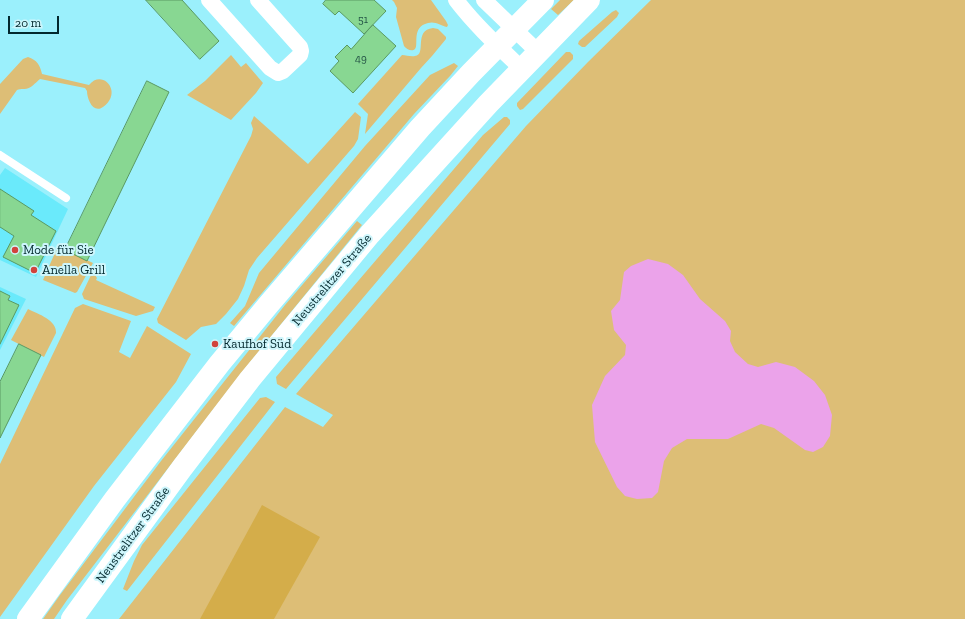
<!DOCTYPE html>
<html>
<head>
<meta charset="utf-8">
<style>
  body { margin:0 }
  #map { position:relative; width:965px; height:619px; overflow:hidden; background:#9bf0fc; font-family:"Zilla Slab",serif }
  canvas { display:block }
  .scale { position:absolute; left:8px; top:16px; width:51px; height:18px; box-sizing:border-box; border:2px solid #02282d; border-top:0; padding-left:5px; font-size:12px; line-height:14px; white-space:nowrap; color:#02282d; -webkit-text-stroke:3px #cef6fc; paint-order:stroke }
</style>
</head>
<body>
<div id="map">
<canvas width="965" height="619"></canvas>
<div class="scale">20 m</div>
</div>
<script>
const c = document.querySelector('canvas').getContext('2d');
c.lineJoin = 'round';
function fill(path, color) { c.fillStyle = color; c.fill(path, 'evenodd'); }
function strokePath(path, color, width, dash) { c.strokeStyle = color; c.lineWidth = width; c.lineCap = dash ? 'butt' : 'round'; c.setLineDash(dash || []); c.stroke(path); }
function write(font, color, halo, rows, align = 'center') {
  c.font = font + ' "Zilla Slab",serif'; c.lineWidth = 4; c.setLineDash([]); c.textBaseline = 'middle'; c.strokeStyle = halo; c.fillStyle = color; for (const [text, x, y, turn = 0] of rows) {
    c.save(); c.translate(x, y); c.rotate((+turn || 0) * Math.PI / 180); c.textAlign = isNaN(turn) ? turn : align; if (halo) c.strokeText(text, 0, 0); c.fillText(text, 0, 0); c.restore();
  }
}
const built = new Path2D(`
  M5,168L68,209L36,277L0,260V175Z
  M0,287L26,299L0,350Z`);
const green = new Path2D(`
  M392,0H431L446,21L448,25L447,27C440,25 435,21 428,23C411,27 419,45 415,49C412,52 406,49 404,46L396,17L397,8L394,2Z
  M560,0H574L558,15L551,9Z
  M651,0H965V619H119L285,407L323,427L333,415L296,394L526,126L588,62Z
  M616,10L619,13L617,17L585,47H582L578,44L579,41L612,12Z
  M433,28L438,29L446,37V39L432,56L421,68L365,134L368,114L358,104L402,55C406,55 411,57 415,56C427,55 413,30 433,28Z
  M566,52H570L573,55V59L523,109L520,110L517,106V103Z
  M231,55L241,67L246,63L263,83L256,93L231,120L187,95L205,81Z
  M28,57C37,60 40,65 42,74L89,85C102,68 124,92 103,107C93,114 87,99 87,91L85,88L40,79C35,83 30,90 23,89C21,89 19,89 17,90L0,114V84L23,59Z
  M454,63L458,66L450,76L414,114L234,326L230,323L245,306L259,273L365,146L430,75Z
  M355,112L361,117L358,139L354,146L257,258L249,270L244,286L238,299L226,314L216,324L201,327L186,340L158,323L157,319L251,136L253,129L251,123L254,116L308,164Z
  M504,117H507L510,120V124L286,389L277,384L276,377L483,135Z
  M357,221L362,225L242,372L67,600L54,619H43L60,595L161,461L285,305Z
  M58,246L93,263L77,292L75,293L43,280Z
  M92,273L95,275L97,278L96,280L155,307L153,311L136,316L84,299L82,294Z
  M83,304L131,321L119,352L130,358L147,326L191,354L176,382L94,486L0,617V464L75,308Z
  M28,309C38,314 57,320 56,333L44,357L11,340Z
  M266,397L275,402L127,591L123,589L134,561L142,545L260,398Z`);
const forest = new Path2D(`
  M262,505L320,537L274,619H200Z`);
const water = new Path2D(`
  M648,259L668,264L683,275L700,299L725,321L731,331L730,341L735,352L748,364L758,367L776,362L795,367L814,381L825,395L832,415L830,436L823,447L813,452L805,450L774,428L761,424L728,439H687L672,448L664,461L658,492L652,498L637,499L625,496L617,487L595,442L592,405L605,376L625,355L626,345L614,330L611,311L620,300L624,272L631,266Z`);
const building = new Path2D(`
  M146,0H182L219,41L200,59Z
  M326,0H374L386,11L364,34L339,11L335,15L323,4Z
  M373,25L396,46L353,93L330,71L339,61L335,57L347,45L351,49Z
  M147,81L169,92L87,261L65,250Z
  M0,189L34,211L31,215L56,231L35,273L3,257L14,236L0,227Z
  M0,291L10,296L8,300L19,305L0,344Z
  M19,344L41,355L0,438V382Z`);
const service = new Path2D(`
  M0,155L66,198`);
const minor = new Path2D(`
  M209,0L270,68L278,73L283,71L300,55L301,51L300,47L258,0
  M456,0C475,25 499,47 522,69
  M484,0L538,52`);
const secondary = new Path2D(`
  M28,619L115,499L220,363L269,304L420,128L471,73L543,0
  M72,619L182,468L250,379L370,234L488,104L589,0`);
const markers = [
  [15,250,4,"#d1433c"],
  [34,270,4,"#d1433c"],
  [215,344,4,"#d1433c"]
];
const numberNames = [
  ["51",363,20],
  ["49",361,59]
];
const poiNames = [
  ["Mode für Sie",23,250],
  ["Anella Grill",42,270],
  ["Kaufhof Süd",223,344]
];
const streetNames = [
  ["Neustrelitzer Straße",332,280,-50],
  ["Neustrelitzer Straße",133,535,-54]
];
fill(built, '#6aeafb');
fill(green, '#ddbe76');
fill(forest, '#d4ad4a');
fill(water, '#eba3ea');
fill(building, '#88d792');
strokePath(building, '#5a9962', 1);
strokePath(service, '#fff', 8);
strokePath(minor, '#fff', 16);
strokePath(secondary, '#fff', 22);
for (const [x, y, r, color] of markers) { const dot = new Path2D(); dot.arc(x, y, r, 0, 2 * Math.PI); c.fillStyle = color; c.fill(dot); strokePath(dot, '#cef6fc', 1.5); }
write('11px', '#245446', null, numberNames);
write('13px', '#02282d', '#cef6fc', poiNames, 'left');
write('13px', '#02282d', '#cef6fc', streetNames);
</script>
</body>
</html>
